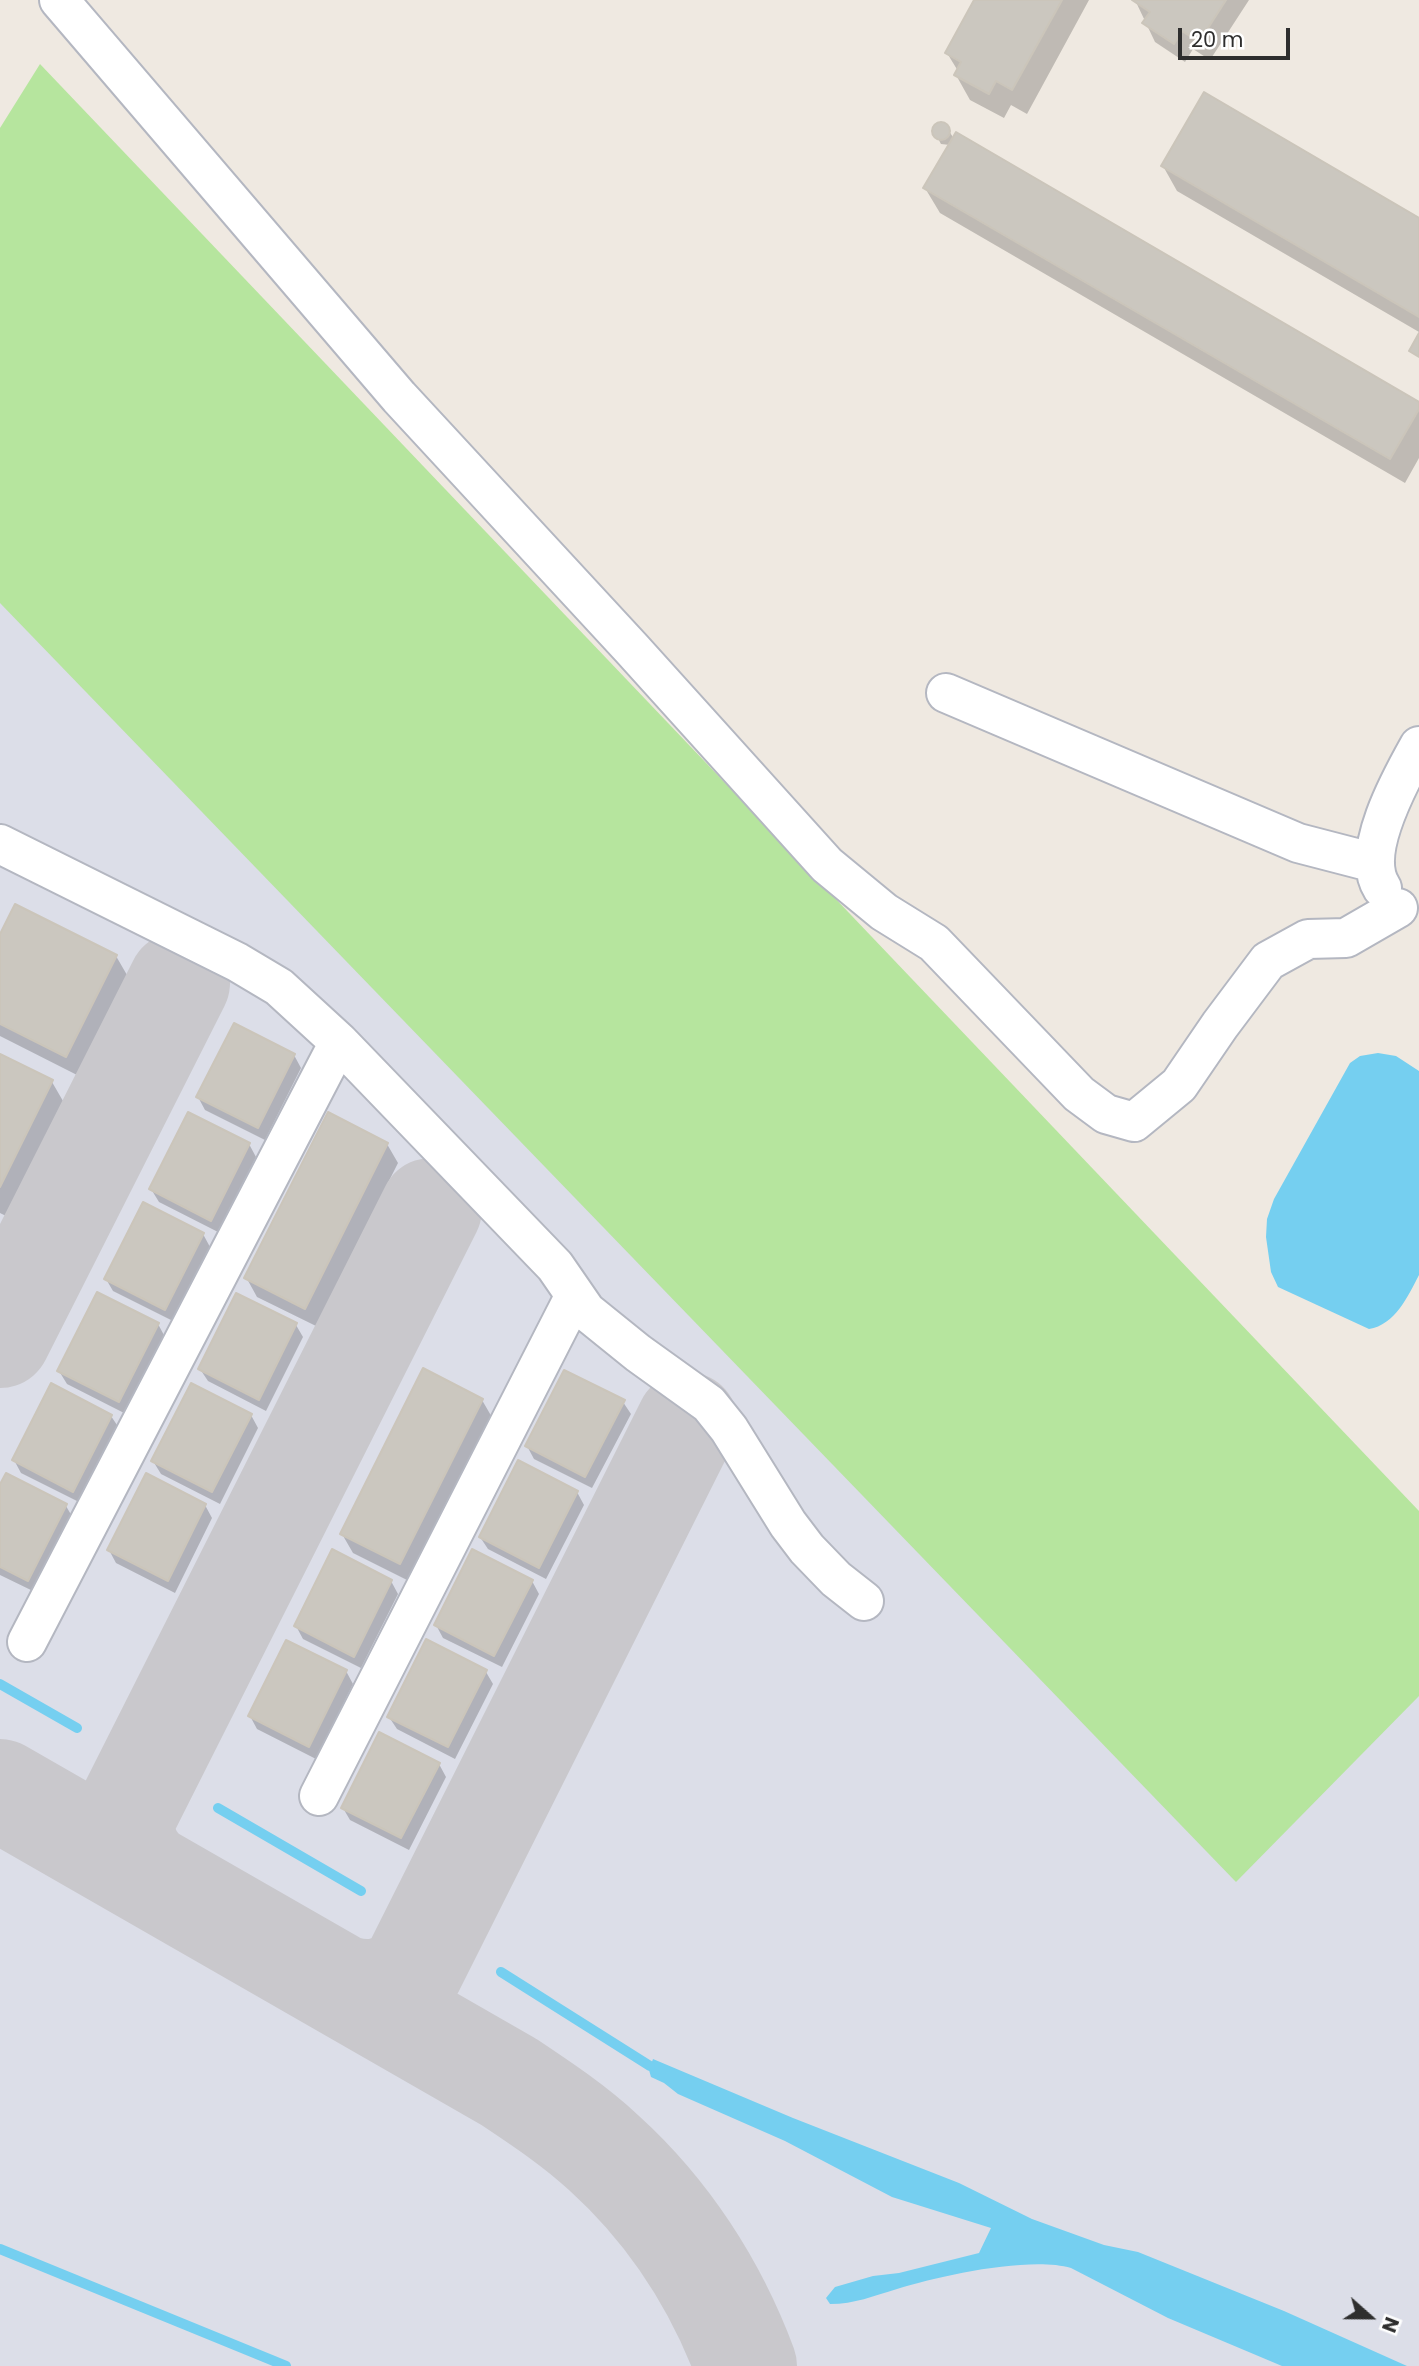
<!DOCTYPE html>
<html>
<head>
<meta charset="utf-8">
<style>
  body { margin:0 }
  #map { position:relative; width:1419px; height:2366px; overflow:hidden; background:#efe9e1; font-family:Poppins,sans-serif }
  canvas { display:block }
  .north { position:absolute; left:1335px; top:2282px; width:70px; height:70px; -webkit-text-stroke:5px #fff; paint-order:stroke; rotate:111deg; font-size:19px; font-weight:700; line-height:28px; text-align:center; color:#2e2e2e }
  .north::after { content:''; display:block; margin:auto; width:24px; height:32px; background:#2e2e2e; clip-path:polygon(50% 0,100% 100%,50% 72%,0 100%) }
  .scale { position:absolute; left:1178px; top:28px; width:112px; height:32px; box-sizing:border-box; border:4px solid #2e2e2e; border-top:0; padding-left:9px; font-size:21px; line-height:24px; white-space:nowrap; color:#2e2e2e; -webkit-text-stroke:5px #fff; paint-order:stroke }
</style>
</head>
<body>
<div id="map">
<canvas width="1419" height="2366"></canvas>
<div class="north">N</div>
<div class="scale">20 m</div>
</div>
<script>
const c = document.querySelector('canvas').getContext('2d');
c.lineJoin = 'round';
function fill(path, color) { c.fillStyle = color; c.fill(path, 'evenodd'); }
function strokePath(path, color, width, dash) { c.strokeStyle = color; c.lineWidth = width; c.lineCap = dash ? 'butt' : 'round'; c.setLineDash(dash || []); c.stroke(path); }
const airport = new Path2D(`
  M0,127L1419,1682V2366H0Z`);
const green = new Path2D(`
  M40,64L1419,1511V1696L1236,1882L0,603V128Z`);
const water = new Path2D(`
  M1378,1053L1396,1056L1419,1071V1275C1408,1296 1395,1325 1369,1329L1278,1287L1271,1272L1266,1237L1267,1219L1274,1199L1350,1063L1360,1056Z
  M653,2059L793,2118L959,2183L1032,2219L1104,2245L1138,2252L1284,2311L1407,2366H1282L1168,2318L1071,2268C1029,2256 939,2276 897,2289C873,2296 855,2304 830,2304L826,2298L835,2287L873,2276L899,2273L979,2253L991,2228L892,2197L785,2141L678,2094L664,2083L651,2077L649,2070Z`);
const shadow = new Path2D(`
  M976,0H1089L1027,114L1011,105L1004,118L970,100L956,75L958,71L947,53Z
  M1135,0H1249L1210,60L1193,49L1185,62L1155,42Z
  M940,124L946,126L954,139L1419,404V458L1405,483L940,213L925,188L950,145L941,144L935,133V128Z
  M1163,166L1419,220V332L1177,191Z
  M0,938L116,956L127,975L77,1075L0,1036Z
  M294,1055L301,1068L265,1140L205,1110L198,1097Z
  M0,1056L52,1082L63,1101L6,1216L0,1213Z
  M249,1144L256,1157L218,1232L159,1202L151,1189Z
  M387,1144L398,1163L316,1326L257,1297L246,1277Z
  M203,1234L210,1247L173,1321L113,1291L106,1279Z
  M158,1324L165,1337L126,1414L67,1384L59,1371Z
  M296,1325L303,1337L266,1411L208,1381L200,1369Z
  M482,1400L493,1419L411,1582L353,1553L342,1534Z
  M623,1402L631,1414L592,1488L534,1459L527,1446Z
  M251,1415L258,1428L220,1504L161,1474L153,1461Z
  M111,1416L119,1428L81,1503L21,1473L14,1460Z
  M0,1488L66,1506L73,1518L35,1592L0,1575Z
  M577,1492L584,1505L546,1579L488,1549L480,1537Z
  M205,1505L212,1518L175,1593L116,1563L109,1550Z
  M391,1581L398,1594L361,1668L303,1639L296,1626Z
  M532,1581L539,1594L502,1667L443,1638L436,1625Z
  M346,1671L353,1684L316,1759L257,1729L250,1716Z
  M486,1672L493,1684L455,1759L397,1729L389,1717Z
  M439,1764L446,1777L409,1850L350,1820L343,1808Z`);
const stream = new Path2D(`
  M0,1684L77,1728
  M218,1808L361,1891
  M501,1972L650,2066
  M0,2249L286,2366`);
const taxiway = new Path2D(`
  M0,1337L179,983
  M0,1790L509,2082C542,2104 575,2126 604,2153C668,2211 716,2285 746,2366
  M147,1874C128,1856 122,1839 126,1814L431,1209
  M346,1987C372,1994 395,1989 413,1969L687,1423`);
const building = new Path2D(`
  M974,0H1062L1012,90L996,81L989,94L954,75L961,62L945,53Z
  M1132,0H1226L1199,42L1182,31L1174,44L1142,23L1150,12Z
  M1204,92L1419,218V317L1161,166Z
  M932 131a9 9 0 1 1 18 0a9 9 0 1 1-18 0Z
  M956,132L1419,402V409L1390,459L923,188Z
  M1419,333V357L1409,351Z
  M15,904L117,955L66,1057L0,1024V934Z
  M234,1023L295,1054L258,1128L196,1097Z
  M0,1054L53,1080L0,1187Z
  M188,1112L250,1143L211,1221L149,1189Z
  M328,1112L388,1143L305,1309L244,1278Z
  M143,1202L204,1233L165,1310L104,1279Z
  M97,1292L159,1323L119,1402L57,1371Z
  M236,1293L297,1323L259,1400L198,1369Z
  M423,1368L483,1399L400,1564L340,1534Z
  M564,1370L625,1400L585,1477L525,1446Z
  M51,1383L112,1415L73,1492L12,1460Z
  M191,1383L252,1414L212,1492L151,1461Z
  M518,1460L578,1491L539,1568L479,1537Z
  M6,1473L67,1504L28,1581L0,1567V1484Z
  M146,1473L206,1504L168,1581L107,1550Z
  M332,1549L392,1580L354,1657L294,1626Z
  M472,1549L533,1580L494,1656L434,1625Z
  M426,1639L487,1670L448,1747L387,1717Z
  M286,1640L347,1670L309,1747L248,1716Z
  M379,1732L440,1763L401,1838L341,1808Z`);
const minor = new Path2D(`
  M59,0L399,397L632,649L827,865L884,912L934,943L1079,1094L1106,1114L1134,1122L1179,1085L1220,1025L1268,961L1308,939L1346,938L1398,908
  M946,693L1298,843L1375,863
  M0,844L237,962L279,987L339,1042L555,1266L586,1311L638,1353L709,1404L729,1429L788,1524L807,1549L836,1579L864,1601
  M1382,888C1359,853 1401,778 1419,746
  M27,1642L339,1042
  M319,1796L574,1297`);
fill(airport, '#dcdee8');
fill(green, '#b6e59e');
fill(water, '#75cff0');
fill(shadow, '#0003');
strokePath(stream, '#75cff0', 10);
strokePath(taxiway, '#c9c8cc', 102);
fill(building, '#cbc7bf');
strokePath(building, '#cbc5ba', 2);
strokePath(minor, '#b4b7c1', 42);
strokePath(minor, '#fff', 38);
</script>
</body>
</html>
